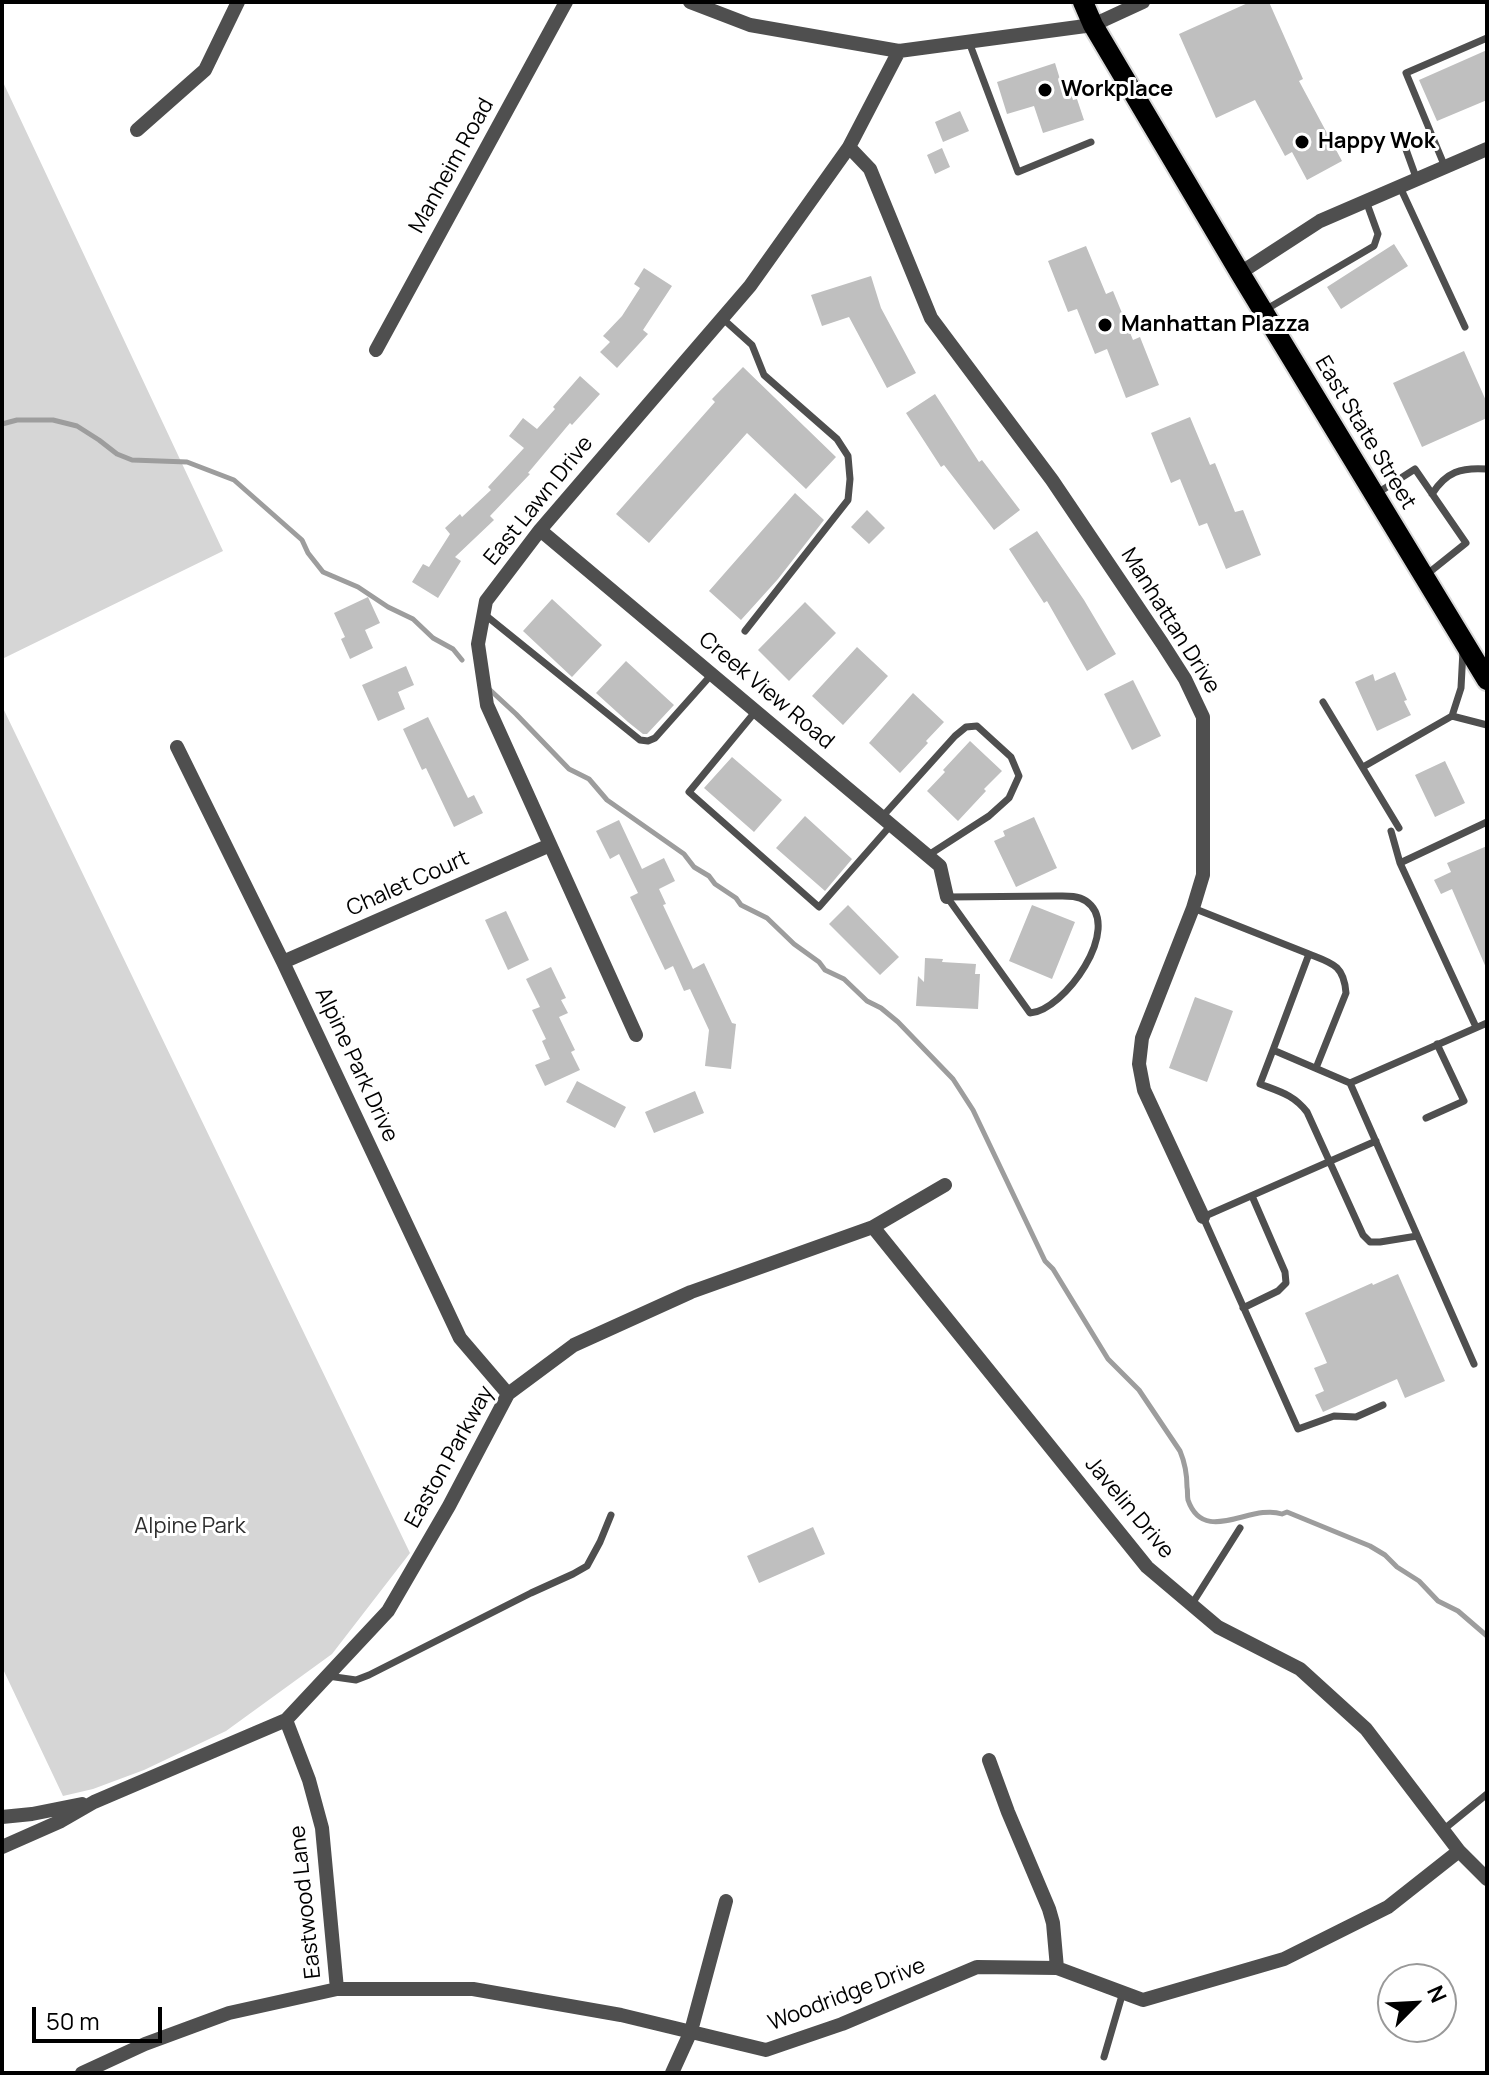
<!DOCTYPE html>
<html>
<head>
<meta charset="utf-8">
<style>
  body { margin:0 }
  #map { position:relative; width:1489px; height:2075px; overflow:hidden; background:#fff; font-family:Manrope,sans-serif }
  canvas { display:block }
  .frame { position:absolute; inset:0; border:4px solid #000; pointer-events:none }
  .north { position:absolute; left:1377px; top:1963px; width:80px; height:80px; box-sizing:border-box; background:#fff; border:2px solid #999; border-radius:50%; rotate:66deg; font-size:22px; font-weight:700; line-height:32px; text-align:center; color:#000 }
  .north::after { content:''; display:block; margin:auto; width:28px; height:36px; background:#000; clip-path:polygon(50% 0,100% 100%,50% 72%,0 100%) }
  .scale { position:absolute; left:32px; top:2007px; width:130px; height:36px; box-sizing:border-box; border:4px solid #000; border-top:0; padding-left:10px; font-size:24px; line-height:28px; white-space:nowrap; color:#000; -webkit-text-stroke:6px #fff; paint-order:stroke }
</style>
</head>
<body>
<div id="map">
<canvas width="1489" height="2075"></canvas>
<div class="frame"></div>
<div class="north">N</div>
<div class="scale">50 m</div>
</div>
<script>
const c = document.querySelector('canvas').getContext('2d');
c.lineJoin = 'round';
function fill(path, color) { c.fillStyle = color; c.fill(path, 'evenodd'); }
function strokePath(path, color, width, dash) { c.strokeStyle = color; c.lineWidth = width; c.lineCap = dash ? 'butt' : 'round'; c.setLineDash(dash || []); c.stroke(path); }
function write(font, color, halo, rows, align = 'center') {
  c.font = font + ' Manrope,sans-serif'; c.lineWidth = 6; c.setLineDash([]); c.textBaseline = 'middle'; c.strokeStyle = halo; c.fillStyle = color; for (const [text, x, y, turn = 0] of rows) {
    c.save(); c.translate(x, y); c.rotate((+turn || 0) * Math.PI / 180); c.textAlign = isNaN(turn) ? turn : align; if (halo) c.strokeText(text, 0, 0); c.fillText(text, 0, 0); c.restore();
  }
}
const green = new Path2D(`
  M2,80L223,551L2,659Z
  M2,706L410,1553L332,1654L226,1731L144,1770L93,1789L63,1796L2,1667Z`);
const stream = new Path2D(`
  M2,424L17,420H53L77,426L99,440L117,454L132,460L187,462L234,480L302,540L308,553L323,572L358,587L388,607L413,619L433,638L453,649L462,660
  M489,689L516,714L569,769L589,779L607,800L684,854L694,867L709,876L715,884L736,898L741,905L767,918L794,944L819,962L825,970L844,979L867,1001L881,1008L898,1022L953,1079L973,1110L1045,1261L1053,1269L1108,1359L1139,1390L1180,1451C1185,1463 1187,1475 1187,1487C1188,1492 1187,1495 1188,1500C1204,1546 1251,1503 1282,1514L1287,1512L1370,1546L1385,1555L1397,1567L1419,1581L1438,1601L1458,1611L1487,1636`);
const building = new Path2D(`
  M1250,2H1269L1303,79L1299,81L1342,161L1307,180L1292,152L1285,156L1255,100L1216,118L1179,34Z
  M1487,50V100L1437,121L1419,80Z
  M1055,63L1063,89L1069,87L1073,100L1077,99L1084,120L1043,133L1034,106L1007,114L997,82Z
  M960,111L969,131L943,142L935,122Z
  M942,148L950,167L935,174L927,155Z
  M1394,244L1408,266L1341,309L1327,287Z
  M1086,246L1106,294L1113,291L1133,340L1140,337L1159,385L1126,398L1107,349L1095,354L1077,309L1068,312L1048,261Z
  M644,268L672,286L643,330L648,334L617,368L600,352L610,342L603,336L622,316L640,288L634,284Z
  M871,276L881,308L916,373L887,388L849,317L822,326L811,295Z
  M1464,351L1487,403V418L1422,447L1393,383Z
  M743,367L836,457L806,489L747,433L649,543L616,514L715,402L712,399Z
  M580,376L600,394L572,425L570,423L528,473L530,474L490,516L494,520L455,557L461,561L438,598L412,582L423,564L429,567L450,534L445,528L460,514L462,517L491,490L488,487L524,448L509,436L523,418L537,429L555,409L553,407Z
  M935,394L979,462L982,460L1020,510L994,530L944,465L941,467L906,413Z
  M1190,417L1210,465L1215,463L1235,512L1243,510L1261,555L1226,569L1207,523L1199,526L1180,479L1171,483L1151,433Z
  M795,493L824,520L778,579L741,620L709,591Z
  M867,510L885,528L869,544L851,527Z
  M1037,531L1084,600L1116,654L1087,671L1047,601L1044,603L1009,549Z
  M368,597L380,623L365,630L373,648L350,659L341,639L345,637L334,613Z
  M552,599L602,645L572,677L523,631Z
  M805,602L836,633L789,681L758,650Z
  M857,647L888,676L843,725L812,696Z
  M626,661L674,705L647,734H643L628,722L596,693Z
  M406,666L414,685L398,692L405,709L378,721L362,685Z
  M1395,672L1407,700L1404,701L1411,715L1377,731L1355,682L1373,674L1375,681Z
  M1133,680L1161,736L1132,750L1104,694Z
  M913,693L944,722L926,741L928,743L900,773L869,743Z
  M428,717L468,798L474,795L483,813L454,827L426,768L422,770L403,729Z
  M970,741L1002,771L984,789L986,791L958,821L927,791L945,772L943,770Z
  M732,757L782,800L754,832L704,788Z
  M1445,761L1465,803L1435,817L1415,775Z
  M805,816L852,859L825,891L776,848Z
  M1034,817L1057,868L1016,887L994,841L1005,836L1003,831Z
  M619,820L642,869L664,858L675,881L659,889L666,904L663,905L693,969L704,963L732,1023L736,1024L731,1069L705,1066L709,1030L690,989L684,991L673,966L665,970L630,897L638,893L619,854L610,859L596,831Z
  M1487,846V970L1452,889L1441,894L1434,880L1451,872L1447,863Z
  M848,905L899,957L880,975L829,924Z
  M1032,905L1075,922L1052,979L1009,961Z
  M506,911L529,960L508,970L485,920Z
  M925,958L943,959L942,962L976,964L975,974H980L978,1009L916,1006L918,976L924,982Z
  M551,967L566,998L561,1000L568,1013L559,1017L575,1050L571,1052L580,1070L545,1086L535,1065L550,1059L542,1041L546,1039L532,1010L540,1007L526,979Z
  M1195,997L1233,1011L1207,1082L1169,1068Z
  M577,1081L626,1107L615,1128L566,1102Z
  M695,1091L704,1113L654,1133L645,1112Z
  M1398,1274L1445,1381L1405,1398L1397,1379L1323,1412L1315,1395L1324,1391L1314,1368L1327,1363L1305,1313L1372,1283L1373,1285Z
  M813,1527L825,1554L759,1583L747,1556Z`);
const lane = new Path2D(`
  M969,42L1018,172L1091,142
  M1404,144L1417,180
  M1445,167L1406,73L1487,38
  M1400,187L1465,327
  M1265,310L1374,246L1378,234L1366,201
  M722,318L752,345L764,375L837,439L848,456L850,479L848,500L745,631
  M1376,494L1415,469L1466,543L1426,575
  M1432,494C1446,472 1461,467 1487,469
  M484,614L640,740L648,741L655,738L712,674
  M1323,702L1399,828
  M755,712L689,792L819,907L891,825
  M1452,716L1487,725
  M1363,767L1452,716L1461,688L1463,650
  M882,817L955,736L966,727L977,726L1011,757L1019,776L1009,798L989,816L927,856
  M1391,831L1400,863
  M1056,896C1066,896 1077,895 1086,901C1124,927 1064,1011 1030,1013L947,897Z
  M1193,908L1309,954L1273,1050L1350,1083L1474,1364
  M1309,954C1332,963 1344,965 1346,993L1316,1068
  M1476,1027L1400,863L1487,822
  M1273,1050L1260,1084C1281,1092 1294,1095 1307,1112L1363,1235L1370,1242H1380L1417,1236
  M1350,1083L1487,1023
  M1426,1118L1464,1101L1437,1044
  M1376,1141L1203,1217L1298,1429L1334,1416L1356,1417L1383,1405
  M1243,1308L1278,1291L1286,1283L1285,1272L1252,1196
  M1192,1604L1240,1528
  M328,1676L356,1680L369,1675L531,1593L573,1574L587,1566L600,1542L611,1515
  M1443,1830L1487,1794
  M1104,2057L1123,1992`);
const street = new Path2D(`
  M690,2L750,25L899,51L1093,25L1143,2
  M137,130L205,70L238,2
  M849,147L870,169L931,318L1052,480L1162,643L1185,679L1203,717V875L1193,908L1142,1038L1139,1064L1144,1090L1203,1217
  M1240,273L1320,221L1487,149
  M376,350L566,2
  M540,530L940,866L947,897
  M177,747L283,962L460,1338L508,1394
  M283,962L550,845
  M636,1035L487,705L478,644L486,601L540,530L750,286L849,147L899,51
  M873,1227L1147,1567L1218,1627L1300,1669L1366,1729L1459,1851L1487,1879
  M286,1720L309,1780L322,1828L337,1989
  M989,1760L1008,1812L1049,1909L1053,1923L1057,1968
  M2,1817L32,1814L82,1804
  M2,1847L61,1821L94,1802L286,1720L388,1611L449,1506L508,1394L574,1345L691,1292L873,1227L945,1185
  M82,2073L145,2044L229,2013L337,1989H473L621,2015L766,2050L842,2024L977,1967L1057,1968L1143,2000L1284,1959L1388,1907L1459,1851
  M672,2073L691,2031L726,1901`);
const primary = new Path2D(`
  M1083,2L1093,25L1240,273L1487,680`);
const markers = [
  [1045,90,8,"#000"],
  [1302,142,8,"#000"],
  [1105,325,8,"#000"]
];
const poiNames = [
  ["Workplace",1061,90],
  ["Happy Wok",1318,142],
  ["Manhattan Plazza",1121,325]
];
const streetNames = [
  ["Manheim Road",452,166,-61],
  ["East State Street",1365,433,59],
  ["East Lawn Drive",539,501,-51],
  ["Manhattan Drive",1170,621,58],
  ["Creek View Road",766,691,40],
  ["Chalet Court",408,884,-24],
  ["Alpine Park Drive",356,1065,65],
  ["Easton Parkway",450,1457,-61],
  ["Javelin Drive",1129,1508,50],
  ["Eastwood Lane",306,1902,-96],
  ["Woodridge Drive",847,1995,-21]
];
const parkNames = [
  ["Alpine Park",190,1527]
];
fill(green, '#d6d6d6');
strokePath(stream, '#9d9d9d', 5);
fill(building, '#bfbfbf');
strokePath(primary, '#dbdbdb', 24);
strokePath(lane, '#4f4f4f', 7);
strokePath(street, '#4f4f4f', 14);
strokePath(primary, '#000', 20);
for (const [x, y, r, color] of markers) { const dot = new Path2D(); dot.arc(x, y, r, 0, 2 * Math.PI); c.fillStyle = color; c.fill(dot); strokePath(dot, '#fff', 3); }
write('bold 22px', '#000', '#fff', poiNames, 'left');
write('22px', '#000', '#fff', streetNames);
write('22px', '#2d2d2d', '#fff', parkNames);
</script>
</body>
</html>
